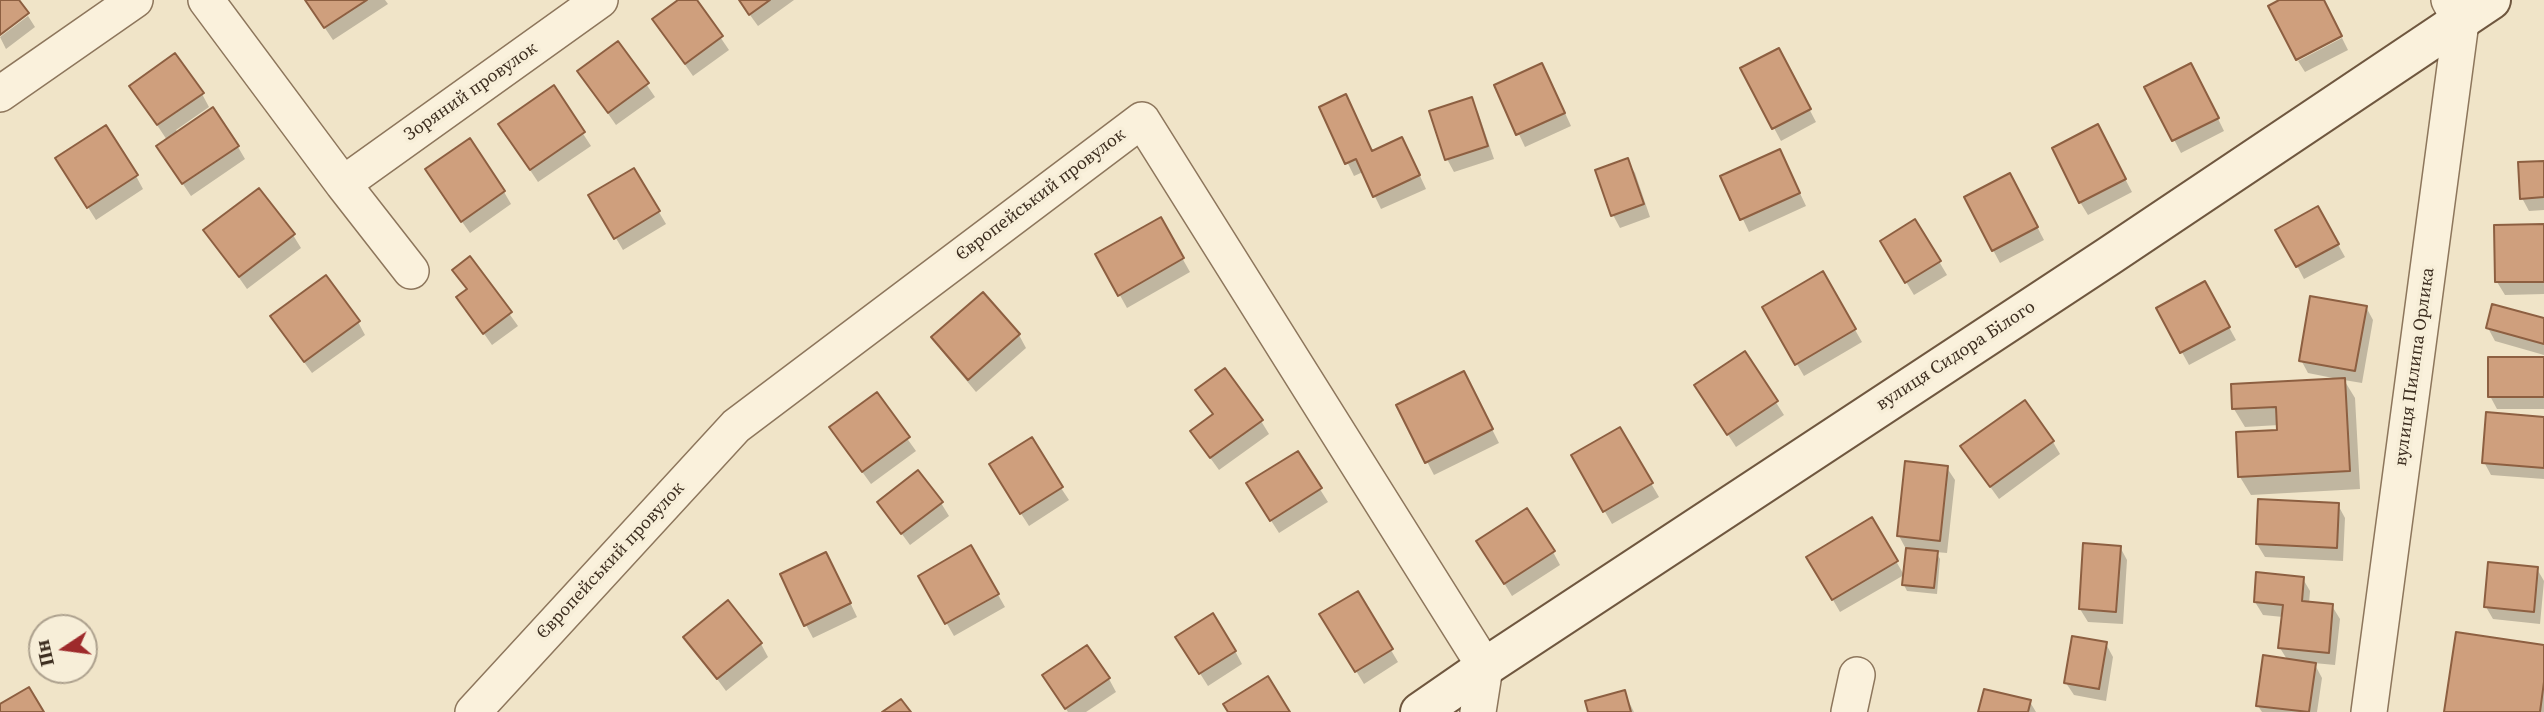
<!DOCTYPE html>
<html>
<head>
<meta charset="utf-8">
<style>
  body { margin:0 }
  #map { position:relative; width:2544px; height:712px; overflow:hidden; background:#f0e4c8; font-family:"Source Serif 4",serif }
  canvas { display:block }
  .north { position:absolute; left:28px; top:614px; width:70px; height:70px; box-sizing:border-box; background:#f7eed8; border:2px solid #ada18e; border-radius:50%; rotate:257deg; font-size:19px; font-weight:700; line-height:28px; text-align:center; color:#3d2e20 }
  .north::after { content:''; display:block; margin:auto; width:24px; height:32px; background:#9e2a2b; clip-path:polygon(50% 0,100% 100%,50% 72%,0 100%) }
</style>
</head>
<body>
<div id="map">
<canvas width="2544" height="712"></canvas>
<div class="north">Пн</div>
</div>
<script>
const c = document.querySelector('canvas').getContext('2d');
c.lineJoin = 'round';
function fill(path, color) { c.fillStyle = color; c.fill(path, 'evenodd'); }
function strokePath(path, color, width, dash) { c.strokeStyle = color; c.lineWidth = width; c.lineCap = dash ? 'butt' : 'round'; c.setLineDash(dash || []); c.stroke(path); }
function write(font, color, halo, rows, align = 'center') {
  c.font = font + ' "Source Serif 4",serif'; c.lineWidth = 7; c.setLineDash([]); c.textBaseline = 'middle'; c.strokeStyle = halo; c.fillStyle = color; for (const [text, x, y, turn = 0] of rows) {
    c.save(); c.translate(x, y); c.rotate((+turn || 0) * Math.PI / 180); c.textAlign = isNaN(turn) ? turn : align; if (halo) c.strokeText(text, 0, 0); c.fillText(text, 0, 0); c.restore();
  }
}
const shadow = new Path2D(`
  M306,0H385L388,4L333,40Z
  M681,0H695L729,50L693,76L662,32Z
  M739,0H794L758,26Z
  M28,16L35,27L6,49L0,37Z
  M2342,38L2348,50L2305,72L2298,61Z
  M618,43L655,97L616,125L579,72Z
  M1785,63L1816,122L1781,141L1742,69Z
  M1549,78L1571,126L1525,147L1496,86Z
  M2198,78L2224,131L2181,153L2147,88Z
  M131,86L202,94L209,107L176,130L178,133L238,147L245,159L191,196L166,159L167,140Z
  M553,88L591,146L538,182L508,137Z
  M1346,96L1372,152H1409L1426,189L1381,209L1363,172L1354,176L1321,108Z
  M1471,99L1478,112L1494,159L1454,172L1447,159Z
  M2104,139L2132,192L2088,215L2080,202Z
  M1780,151L1806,206L1749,232L1723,177Z
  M1627,160L1635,173L1650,217L1620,228L1613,215Z
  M2544,162V210L2529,211L2522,198Z
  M634,170L666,224L623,250L591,196Z
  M65,171L136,176L143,189L96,220Z
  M434,182L504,192L511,204L470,233Z
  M2017,188L2044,240L2000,263L1993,250Z
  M2318,209L2345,257L2304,279L2278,230Z
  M1160,219L1190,272L1127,308L1097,254Z
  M1915,221L1947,275L1914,295L1882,242Z
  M2544,226V294L2505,295L2497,282Z
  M206,231L293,235L301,248L247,289Z
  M470,259L518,326L492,345L458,297L467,290L455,270Z
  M1823,274L1862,342L1804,376L1764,308Z
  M2205,284L2236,340L2189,365L2158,309Z
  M983,294L1019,335L1026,348L976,392L941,350L933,338Z
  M2366,307L2373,320L2362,383L2344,380L2355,398L2360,489L2251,495L2240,477L2279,432V425L2245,427L2234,409L2338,379L2308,373L2301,360Z
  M2544,320V355L2495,341L2488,328Z
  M358,322L365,335L312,373L280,329Z
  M1745,354L1784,415L1736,447L1704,398Z
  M2544,359V409H2497L2490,396Z
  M1470,386L1499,443L1434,475L1398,406Z
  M1197,390L1261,421L1269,434L1219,470L1200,444L1214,416Z
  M876,395L916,451L871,484L839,440Z
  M2544,419V479L2491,475L2484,462Z
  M1619,429L1659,497L1612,524L1573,456Z
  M2053,442L2060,454L1999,499L1970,459Z
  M1297,453L1328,502L1279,533L1256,497Z
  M1947,468L1955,480L1947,553L1936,552L1940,559L1937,594L1907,591L1904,585L1906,549L1899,536Z
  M998,478L1061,488L1069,500L1029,526Z
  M879,503H941L949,516L910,545Z
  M2338,505L2345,518L2343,561L2265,557L2257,544Z
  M1872,520L1904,575L1840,612L1808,557Z
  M971,547L1005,607L954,636L920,577Z
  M2120,547L2127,560L2123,624L2088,622L2080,609Z
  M1553,552L1560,565L1512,596L1486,554Z
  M833,567L857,617L813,638L806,625Z
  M2537,569L2544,581L2540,624L2493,619L2486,607Z
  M2303,579L2310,591L2309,603L2332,606L2340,619L2335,665L2314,663L2322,678L2317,712H2262L2258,706L2288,661L2280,648L2283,617L2263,615L2255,602Z
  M1357,593L1398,662L1364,684L1322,615Z
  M686,637L761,644L768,657L726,691Z
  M2106,644L2113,657L2106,701L2074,695L2066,683Z
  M2544,646V712H2446Z
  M1185,650L1235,651L1242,664L1208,686Z
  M1109,679L1116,692L1086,712H1068L1052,688Z
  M1624,692L1634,712H1590Z
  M2030,702L2036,712H1980Z`);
const building = new Path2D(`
  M0,0H19L29,13L0,35Z
  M305,0H367L324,28Z
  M678,0H697L723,36L685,64L652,19Z
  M739,0H770L749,15Z
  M2279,0H2324L2342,36L2296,60L2268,6Z
  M618,41L649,83L608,113L577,71Z
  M1779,48L1811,109L1772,129L1740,68Z
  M175,53L204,93L157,125L129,86Z
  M1542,63L1565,113L1516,135L1494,85Z
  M2191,63L2219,118L2172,141L2144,87Z
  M554,85L585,132L530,170L498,124Z
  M1346,94L1372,151L1402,137L1420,175L1373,197L1356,159L1345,164L1319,107Z
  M1472,97L1488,146L1445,160L1429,111Z
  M213,107L239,146L182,184L156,146Z
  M2098,124L2126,179L2079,203L2052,148Z
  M106,125L138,175L87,208L55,158Z
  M470,138L505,191L461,222L425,169Z
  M1780,149L1800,193L1740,220L1720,176Z
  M1628,158L1644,204L1611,216L1595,170Z
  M2544,161V197L2520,199L2518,162Z
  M634,168L660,211L614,239L588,195Z
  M2010,173L2038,227L1992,251L1964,197Z
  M259,188L295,234L239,277L203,230Z
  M2318,206L2339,244L2296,267L2275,230Z
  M1161,217L1184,258L1118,296L1095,254Z
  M1915,219L1941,261L1905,283L1880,241Z
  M2544,224V282H2495L2494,225Z
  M470,256L512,312L483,334L456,297L467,289L452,270Z
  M1823,271L1856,329L1795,365L1762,307Z
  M326,275L360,321L304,362L270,316Z
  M2205,281L2230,327L2180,353L2156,308Z
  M983,292L1020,334L968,380L931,337Z
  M2310,296L2367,306L2355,371L2299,361Z
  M2492,304L2544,318V344L2486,328Z
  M1745,351L1778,401L1727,435L1694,385Z
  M2488,357H2544V397H2488Z
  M1225,368L1263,420L1210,458L1190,431L1213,414L1195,390Z
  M1464,371L1493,429L1425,463L1396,405Z
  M2345,378L2350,471L2238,477L2236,432L2277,430L2276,407L2232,409L2231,384Z
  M877,392L910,437L862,472L829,427Z
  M2025,400L2054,441L1990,487L1960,446Z
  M2486,412L2544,417V468L2482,463Z
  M1620,427L1653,483L1603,512L1571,455Z
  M1032,437L1063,487L1020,514L989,464Z
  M1298,451L1322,488L1270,521L1246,483Z
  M1905,461L1948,466L1940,541L1897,536Z
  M918,470L943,502L901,534L877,502Z
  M2258,499L2339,503L2337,548L2256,544Z
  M1527,508L1555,551L1504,584L1476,541Z
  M1872,517L1898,561L1832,600L1806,557Z
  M2083,543L2121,546L2116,612L2079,609Z
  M971,545L999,594L945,624L918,576Z
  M1906,548L1938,551L1934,588L1902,585Z
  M826,552L851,603L804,626L780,574Z
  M2488,562L2538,567L2534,612L2484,607Z
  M2256,572L2304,577L2302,601L2333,604L2329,653L2278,648L2283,605L2254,602Z
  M1358,591L1393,649L1355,672L1319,614Z
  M728,600L762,643L717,679L683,637Z
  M1213,613L1236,651L1199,674L1175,637Z
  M2456,632L2544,645V682L2540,712H2444Z
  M2072,636L2107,642L2099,689L2064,683Z
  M1087,645L1110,678L1065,709L1042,675Z
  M2263,655L2316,663L2309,712L2256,706Z
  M1268,676L1290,712H1228L1223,704Z
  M29,687L44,712H0V704Z
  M1984,689L2031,700L2028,712H1978Z
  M1625,690L1631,712H1588L1585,701Z
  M901,699L911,712H882Z`);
const street = new Path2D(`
  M206,0L343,184L411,271
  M0,94L135,0
  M343,184L600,0
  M473,712L736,426L1142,120L1485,667L1478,712
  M1849,712L1857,675
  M2369,712L2461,22L2449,0`);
const secondary = new Path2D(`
  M1420,712L1485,667L2109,256L2491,0`);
const streetNames = [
  ["Зоряний провулок",471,92,-35],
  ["Європейський провулок",1041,195,-37],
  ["вулиця Сидора Білого",1956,356,-33],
  ["вулиця Пилипа Орлика",2415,367,-82],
  ["Європейський провулок",611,561,-47]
];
fill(shadow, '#0003');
fill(building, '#cf9f7d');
strokePath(building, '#8d5f41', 2);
strokePath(street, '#8d765c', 38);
strokePath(secondary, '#6f573f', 42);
strokePath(street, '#faf1dc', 35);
strokePath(secondary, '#faf1dc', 38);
write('18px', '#3d2e20', '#f7eed8', streetNames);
</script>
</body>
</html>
